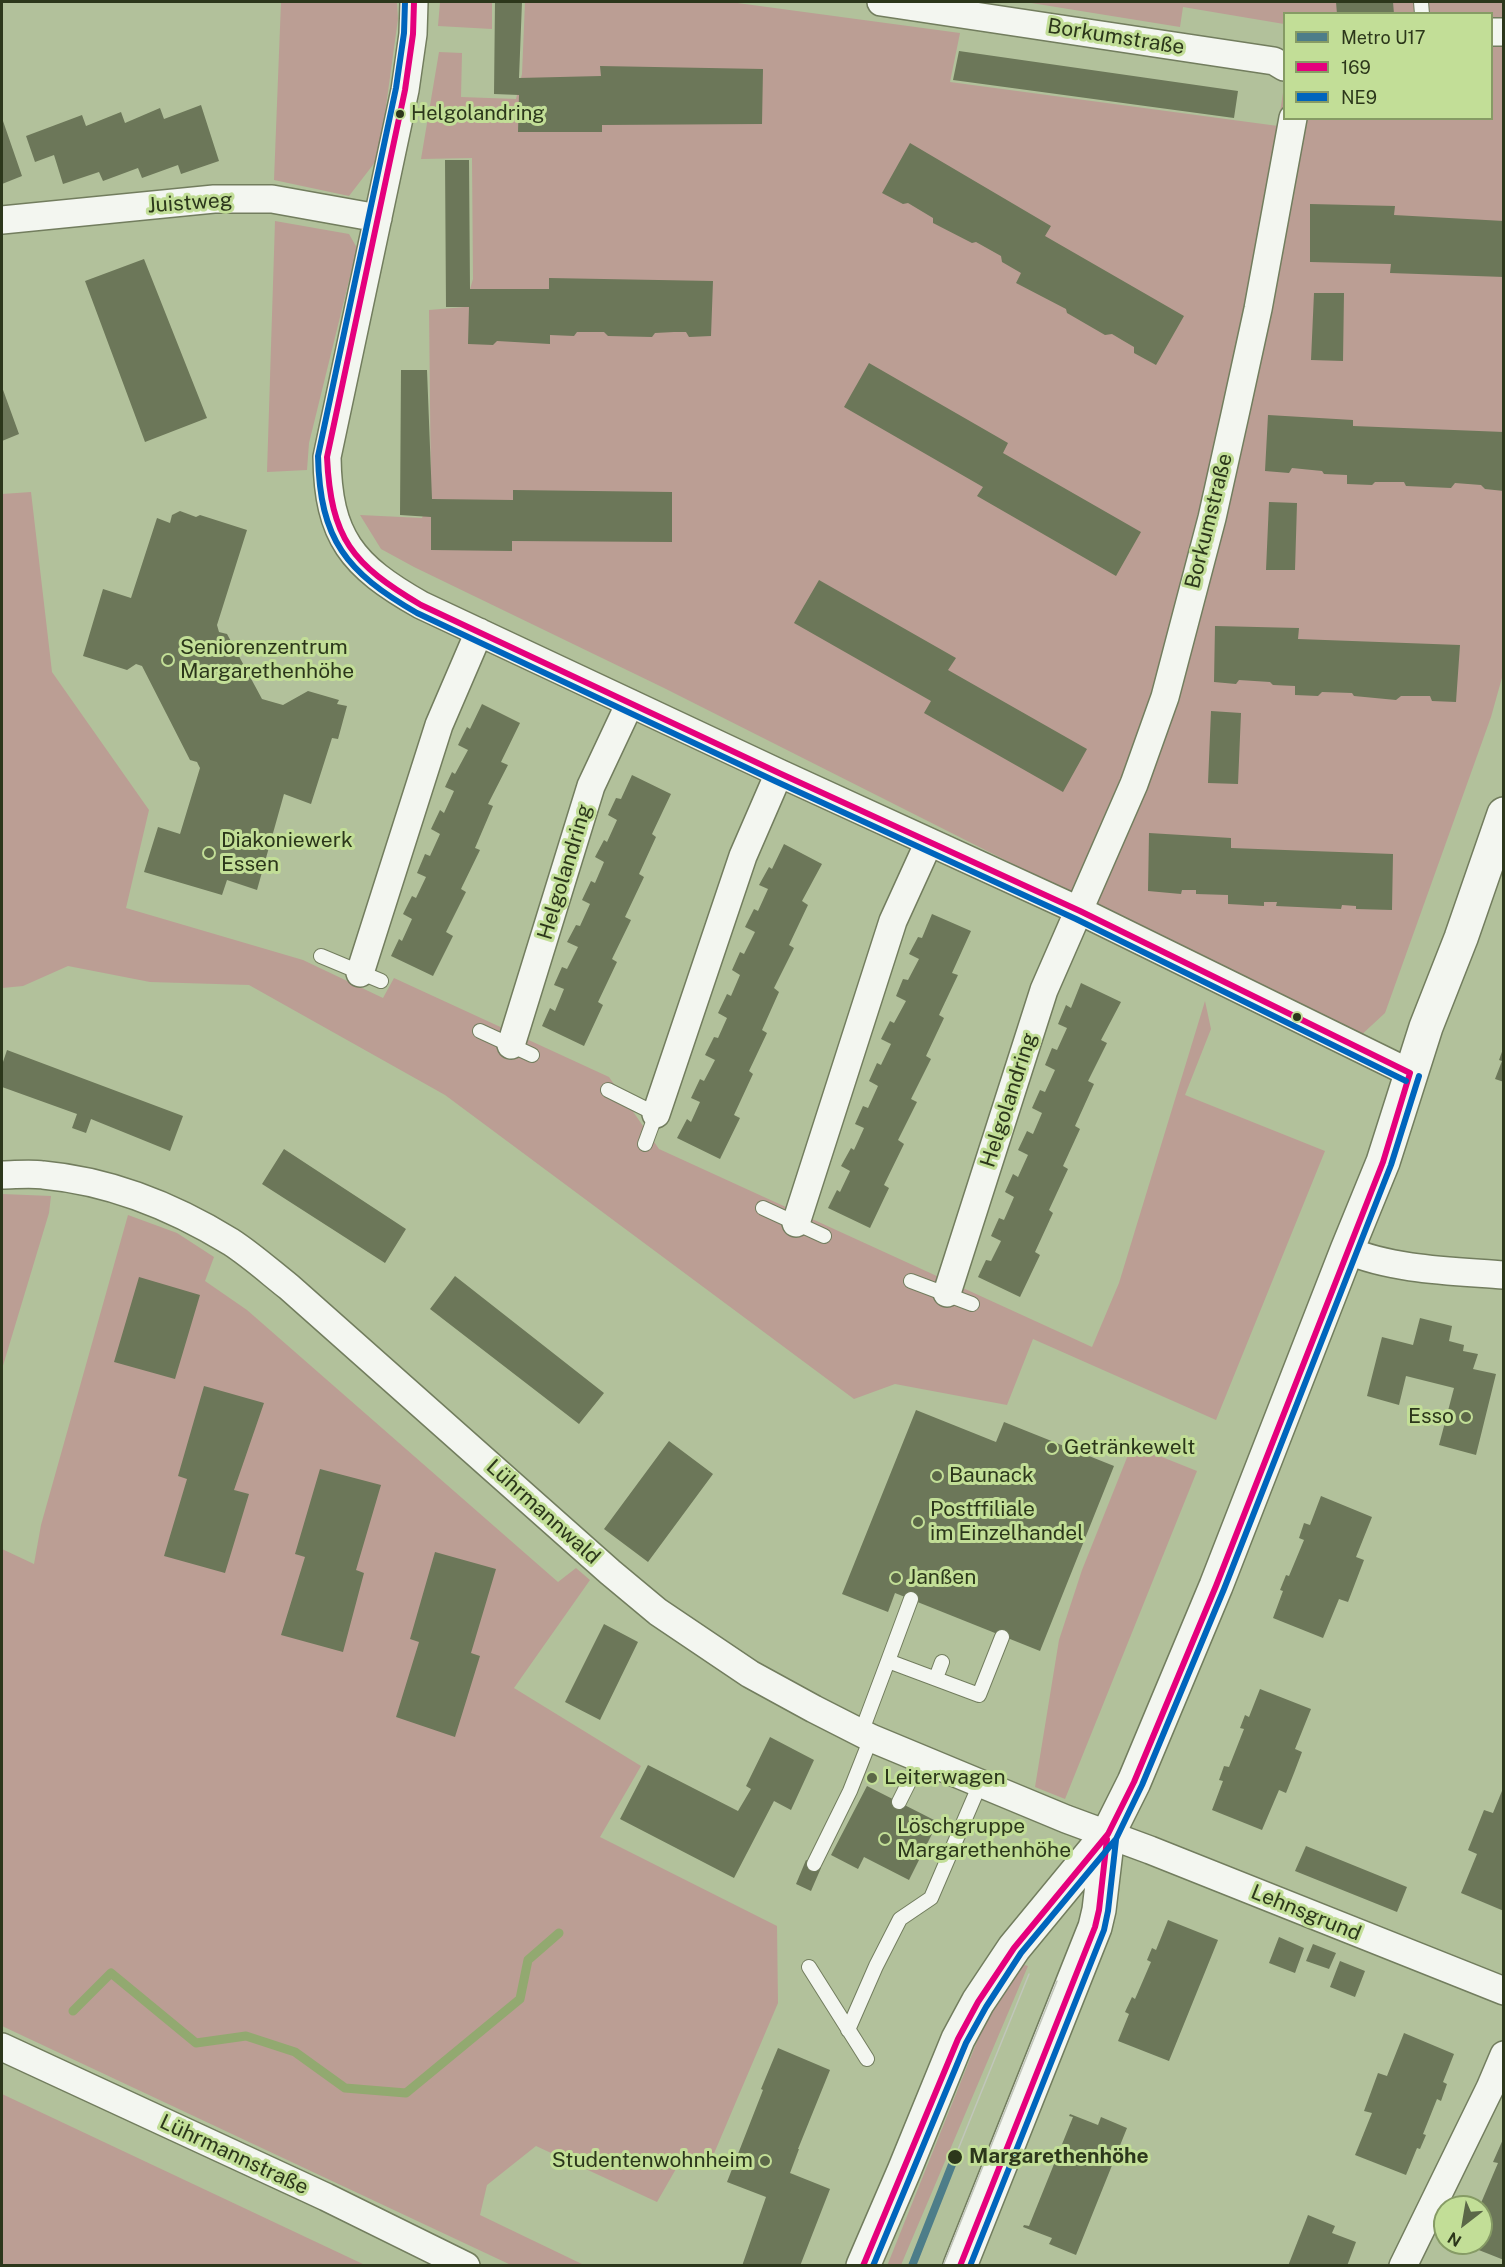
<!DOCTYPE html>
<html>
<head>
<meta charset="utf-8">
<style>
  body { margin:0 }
  #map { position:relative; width:1505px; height:2267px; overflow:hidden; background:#b2c19b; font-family:"Public Sans",sans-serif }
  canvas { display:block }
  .frame { position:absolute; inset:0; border:3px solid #2c371b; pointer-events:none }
  .legend { position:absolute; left:1283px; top:12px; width:210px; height:108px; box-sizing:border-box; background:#c2de97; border:2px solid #869b65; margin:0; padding:8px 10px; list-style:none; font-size:18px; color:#2c371b }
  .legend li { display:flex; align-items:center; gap:12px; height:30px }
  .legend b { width:30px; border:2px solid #869b65 }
  .north { position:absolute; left:1433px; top:2195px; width:60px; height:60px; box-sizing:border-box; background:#c2de97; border:2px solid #869b65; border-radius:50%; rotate:211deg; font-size:16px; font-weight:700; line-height:24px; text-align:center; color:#2c371b }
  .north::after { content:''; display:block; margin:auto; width:21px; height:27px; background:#5b6748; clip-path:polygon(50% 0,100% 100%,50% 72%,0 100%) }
</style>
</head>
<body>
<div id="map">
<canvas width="1505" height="2267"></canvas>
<div class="frame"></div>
<ul class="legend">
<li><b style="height:8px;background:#4d7d89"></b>Metro U17</li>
<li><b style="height:8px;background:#e5007d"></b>169</li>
<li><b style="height:8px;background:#0065bd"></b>NE9</li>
</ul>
<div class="north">N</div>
</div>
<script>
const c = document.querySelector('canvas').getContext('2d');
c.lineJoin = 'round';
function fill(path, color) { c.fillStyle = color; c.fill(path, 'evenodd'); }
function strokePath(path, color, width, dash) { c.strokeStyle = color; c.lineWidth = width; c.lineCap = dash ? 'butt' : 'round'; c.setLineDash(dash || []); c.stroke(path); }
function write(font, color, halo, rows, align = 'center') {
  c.font = font + ' "Public Sans",sans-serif'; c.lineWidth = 6; c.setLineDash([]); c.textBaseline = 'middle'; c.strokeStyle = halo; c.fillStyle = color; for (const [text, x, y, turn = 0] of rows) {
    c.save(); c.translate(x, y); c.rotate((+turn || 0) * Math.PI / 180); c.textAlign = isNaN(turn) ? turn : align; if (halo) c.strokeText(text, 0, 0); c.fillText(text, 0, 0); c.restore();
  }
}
const green = new Path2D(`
  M281,2H397L398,19L379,157L349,196L274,180Z
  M440,2H492V29L438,26Z
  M525,2H730L960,33L950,82L1278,126L1284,86V118H1492V14H1284V24L1183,7L1180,27L1025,2H1503V674L1491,717L1385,1013L1358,1038L664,688L414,567L381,549L360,515L422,518L431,495L429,310L465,307L473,279L472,158L421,159L439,52L462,53L461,97L516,99L522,74Z
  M275,221L349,234L357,248L309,443L307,470L267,472Z
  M31,492L52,672L149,810L126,908L303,960L383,998L394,978L609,1077L659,1149L1092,1347L1119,1283L1205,1001L1211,1029L1185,1095L1325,1151L1216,1420L1033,1339L1007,1405L895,1384L854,1399L445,1095L249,985L150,982L68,966L23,986L2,988V494Z
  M2,1194L51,1196L49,1213L2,1369Z
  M128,1215L177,1233L214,1257L205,1281L247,1310L558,1582L576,1568L590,1580L514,1688L641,1766L600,1837L777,1926L778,2003L707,2170L681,2160L657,2202L536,2146L487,2185L480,2215L584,2265H511L2,2026V1549L34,1564L41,1525Z
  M1132,1445L1197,1471L1065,1799L1035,1787L1059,1640L1082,1570Z
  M1017,1963L1028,1966L901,2265L887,2266L988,2014Z
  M2,2094L365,2265H2Z`);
const stream = new Path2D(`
  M73,2011L111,1973L196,2043L246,2036L295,2052L345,2088L406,2093L520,1999L528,1960L559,1933`);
const building = new Path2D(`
  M495,2H522L519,78L601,76L600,66L763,69L762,124L602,125V132H518L519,95L494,94Z
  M1336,2H1393L1394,14H1337Z
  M959,51L1238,91L1234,118L953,80Z
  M201,105L219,161L181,174L178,165L142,178L138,168L103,181L99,172L63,184L54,155L35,162L26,136L82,115L86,126L121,112L125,123L160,108L164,119Z
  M3,121L22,176L2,184V122Z
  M910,143L1051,226L1045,236L1184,316L1156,365L1134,353V347L1122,340L1112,334L1105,335L1067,313L1066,309L1016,283L1021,273L1002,262L1001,256L976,242L972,243L933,223V218L908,203L903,204L882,193Z
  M445,160H469L470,289H549V278L713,281L711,336L689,337L686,332H674L655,333L652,337L608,336L604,332H577L574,336L550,335V344L497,341L493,345L468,344L469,307H446Z
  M1310,204L1395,206L1394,215L1504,221V277L1390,273L1391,264L1310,262Z
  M144,259L207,418L145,442L85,281Z
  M1314,293H1344L1343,361L1311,360Z
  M869,363L1008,443L1003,453L1141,532L1116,576L977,496L983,487L844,407Z
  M401,370H427L432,499L513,500V490L672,492V542L512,541V551L431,550V517L400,515Z
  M2,387L19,434L2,441Z
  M1268,415L1353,420V426L1504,432V491L1485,489L1481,485L1455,483L1451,488L1406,486L1404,482H1375L1372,485L1347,484V475L1324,474L1322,471L1292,468L1289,473L1265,471Z
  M1269,502L1297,503L1295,570H1266Z
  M180,511L196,517L200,515L247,530L217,625L219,632L227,634L262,699L283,705L308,691L339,700L337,704L347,706L338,739L332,738L311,804L284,794L257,890L227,880L222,895L144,872L158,827L180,834L200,768L197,762L190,760L142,666L136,664L127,670L83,656L103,589L131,598L157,518L170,523L172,515Z
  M819,580L956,658L948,670L1087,749L1063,792L924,713L931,701L794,623Z
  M1215,626L1299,628L1298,639L1460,645L1456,702L1432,701L1430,696H1401L1396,700L1354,696L1352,693L1322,692L1318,696L1295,695V686L1273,685L1270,682L1239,680L1236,684L1214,682Z
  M482,704L520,723L501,762L508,765L488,804L493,806L475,848L480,850L461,889L466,892L446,932L453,936L433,976L391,956L399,939L402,941L412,919L403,914L412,896L416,898L426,877L417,873L425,854L430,856L440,834L431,829L440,810L444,813L454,791L445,787L452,772L455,774L468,750L458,745L467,727L470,729Z
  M1211,711L1241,713L1238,784L1208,783Z
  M632,775L671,794L652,834L656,837L639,874L644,877L625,917L631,920L612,959L617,962L598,1002L603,1005L584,1046L542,1026L550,1008L555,1011L564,989L554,985L562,967L567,969L578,947L567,942L576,925L580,926L590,904L582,900L591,881L595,883L604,862L595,857L604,840L607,842L617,820L608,815L616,798L621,799Z
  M1149,833L1231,838V848L1393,854L1392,910L1356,909V906L1342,905L1341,909L1276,906L1277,902H1264V906L1228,904V895L1196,894V890H1182L1181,894L1148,891Z
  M784,844L822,864L802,901L808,905L789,945L794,948L774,988L779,992L762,1030L767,1033L749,1071L753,1074L734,1115L740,1118L720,1159L677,1138L687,1119L691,1122L700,1102L691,1098L700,1079L704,1081L715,1060L705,1055L714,1037L718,1038L727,1018L718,1013L727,994L731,996L740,975L732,970L740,952L744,954L755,932L745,927L754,909L758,911L768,889L759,885L769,867L772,869Z
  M932,914L971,931L952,973L958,975L939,1015L944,1018L926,1056L931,1059L911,1099L917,1102L898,1140L904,1144L884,1185L889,1188L870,1228L828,1208L837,1190L840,1192L850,1171L841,1166L851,1148L854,1150L864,1128L855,1124L863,1106L868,1108L878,1086L869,1081L877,1063L881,1065L891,1044L881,1039L890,1021L894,1023L906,1001L896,996L903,979L908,980L919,959L909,954L918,937L922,938Z
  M1081,983L1121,1002L1101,1040L1107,1043L1088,1081L1094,1084L1075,1126L1080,1129L1063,1166L1068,1169L1049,1210L1053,1213L1035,1252L1040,1255L1020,1297L978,1277L986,1260L991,1261L1001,1241L991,1236L999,1218L1004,1220L1014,1197L1005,1192L1013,1174L1018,1177L1028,1155L1018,1150L1027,1131L1033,1134L1042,1113L1032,1108L1040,1090L1045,1092L1055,1070L1045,1065L1052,1048L1057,1050L1067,1028L1058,1024L1066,1005L1071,1008Z
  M1503,1049H1504V1082L1495,1079L1502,1061L1499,1060Z
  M7,1050L183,1116L170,1151L91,1119L86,1133L72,1128L77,1114L2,1087V1065Z
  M284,1149L406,1229L385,1263L262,1184Z
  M455,1276L604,1393L579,1424L430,1309Z
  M139,1277L200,1295L175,1379L114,1362Z
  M1420,1318L1452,1326L1449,1341L1464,1345L1463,1351L1478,1354L1473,1369L1496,1374L1476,1455L1439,1445L1454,1388L1406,1376L1399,1405L1367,1396L1382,1337L1413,1345Z
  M204,1386L264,1403L234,1490L249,1494L225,1573L164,1556L187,1479L178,1476Z
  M916,1410L996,1442L1004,1422L1114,1466L1040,1651L895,1593L888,1612L842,1594Z
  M669,1441L713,1474L648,1562L604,1529Z
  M320,1469L381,1485L356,1570L364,1573L343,1652L281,1635L305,1557L295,1554Z
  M1321,1496L1372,1517L1356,1557L1364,1560L1348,1602L1339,1599L1323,1638L1273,1618L1283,1591L1280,1590L1286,1575L1289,1576L1304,1540L1299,1538L1304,1523L1310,1525Z
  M435,1552L496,1569L471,1653L480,1656L455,1737L396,1717L419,1642L410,1639Z
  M604,1624L638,1642L600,1720L565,1702Z
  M1260,1689L1311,1709L1295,1749L1302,1752L1294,1773L1286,1793L1279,1790L1262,1830L1212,1810L1223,1781L1219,1780L1224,1766L1229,1767L1244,1729L1240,1728L1245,1715L1249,1717Z
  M770,1737L814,1760L791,1810L774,1801L734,1878L620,1819L648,1765L738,1811L751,1789L746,1786Z
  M867,1786L938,1822L909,1880L864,1857L858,1869L831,1855Z
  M1504,1786V1911L1461,1893L1477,1854L1468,1850L1484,1810L1493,1813Z
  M1306,1846L1407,1887L1397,1912L1295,1871Z
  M806,1860L821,1868L811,1891L796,1884Z
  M1168,1920L1218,1940L1169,2061L1118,2041L1129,2014L1125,2012L1132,1997L1135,1999L1151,1962L1147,1960L1152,1948L1156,1950Z
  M1279,1937L1304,1948L1295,1973L1269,1963Z
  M1313,1944L1336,1953L1329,1969L1306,1961Z
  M1340,1961L1365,1971L1355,1997L1330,1987Z
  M1404,2033L1454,2054L1443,2082L1447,2084L1441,2101L1437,2099L1423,2134L1426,2135L1420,2149L1417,2148L1406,2175L1355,2155L1372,2113L1364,2111L1378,2073L1387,2076Z
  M778,2048L830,2070L798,2149H799L790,2173L830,2189L800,2266H742L766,2197L727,2182L763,2090L761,2089Z
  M1070,2114L1098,2125L1101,2117L1127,2128L1076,2255L1049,2244L1052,2238L1023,2227L1024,2225L1029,2226L1073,2117L1069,2116Z
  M1504,2137V2260L1461,2243H1481V2207H1476L1478,2202L1481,2203L1498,2163L1493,2162Z
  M1308,2215L1335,2226L1332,2233L1356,2242L1347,2266H1288Z`);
const service = new Path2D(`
  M1421,2L1422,14
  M321,956L381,981
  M480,1031L532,1055
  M608,1090L656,1114L645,1144
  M763,1208L824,1236
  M911,1281L972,1304
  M888,1661L911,1599
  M936,1678L942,1662
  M861,1733L888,1661L979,1695L1002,1637
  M899,1802L920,1760
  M814,1864L850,1791L871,1738
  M809,1967L867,2059
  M848,2030L876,1966L900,1919L931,1898L980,1784`);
const minor = new Path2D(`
  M414,2L413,34L405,90L327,457C328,537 352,566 421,605L779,773L1080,911L1410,1073
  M881,2L1274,61L1284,67
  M1492,32H1504
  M2,220L214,199H272L378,218
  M360,973L439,725L479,632
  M511,1045L591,786L630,703
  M656,1114L743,856L779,773
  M2,1175C15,1175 29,1173 43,1175C109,1181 174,1207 231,1242C251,1255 270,1272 289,1287L610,1572L658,1612L750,1674L814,1709L871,1738L1066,1819L1150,1850L1504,1991
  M796,1223L893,921L929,842
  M1347,1250C1392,1270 1454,1271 1504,1275
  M947,1293L1044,990L1134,784L1165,697L1212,518L1236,410L1258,309L1293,118
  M2,2047L326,2197L466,2266
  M1403,2266L1490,2088L1504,2055`);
const tertiary = new Path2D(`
  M863,2266L904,2171L958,2039L978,2002L1014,1948L1108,1834L1134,1782L1216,1586L1347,1250L1383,1162L1426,1027L1461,938L1504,814
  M960,2266L1095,1927L1099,1910L1108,1834`);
const tram = new Path2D(`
  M955,2157L1029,1974
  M943,2266L1057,1981`);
const bus1 = new Path2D(`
  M414,2L413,34L405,90L327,457C331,539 352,564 421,605L779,773L1080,911L1410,1073
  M863,2266L958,2039L978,2002L1014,1948L1108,1834L1134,1782L1216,1586L1383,1162L1410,1073
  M960,2266L1095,1927L1099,1910L1107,1839`);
const bus2 = new Path2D(`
  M405,2L404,33L396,88L318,456C320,540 346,572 417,613L775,781L1076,919L1406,1081
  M873,2266L966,2043L986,2007L1021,1953L1116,1839L1142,1785L1224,1589L1391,1165L1419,1076
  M970,2266L1104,1930L1108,1911L1116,1840`);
const metro1 = new Path2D(`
  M912,2266L955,2157`);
const markers = [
  [400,114,5,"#2c371b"],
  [168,660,6,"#5b6748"],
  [209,853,6,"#5b6748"],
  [1297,1017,5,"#2c371b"],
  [1466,1417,6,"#5b6748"],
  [1052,1448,6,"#5b6748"],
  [937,1476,6,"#5b6748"],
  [918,1522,6,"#5b6748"],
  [896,1578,6,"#5b6748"],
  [872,1778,6,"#5b6748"],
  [885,1839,6,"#5b6748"],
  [955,2157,8,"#2c371b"],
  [765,2161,6,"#5b6748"]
];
const busNames = [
  ["Helgolandring",411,114]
];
const streetNames = [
  ["Borkumstraße",1116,37,9],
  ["Juistweg",190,203,-4],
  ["Borkumstraße",1209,521,-76],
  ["Helgolandring",565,872,-73],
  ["Helgolandring",1009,1100,-72],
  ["Lührmannwald",543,1512,42],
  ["Lehnsgrund",1306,1913,22],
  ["Lührmannstraße",234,2155,25]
];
const poiNames = [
  ["Seniorenzentrum",180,648],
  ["Margarethenhöhe",180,672],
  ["Diakoniewerk",221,841],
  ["Essen",221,865],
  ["Esso",1454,1417,"right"],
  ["Getränkewelt",1064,1448],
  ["Baunack",949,1476],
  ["Postffiliale",930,1510],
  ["im Einzelhandel",930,1534],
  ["Janßen",908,1578],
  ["Leiterwagen",884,1778],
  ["Löschgruppe",897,1827],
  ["Margarethenhöhe",897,1851],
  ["Studentenwohnheim",753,2161,"right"]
];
const stopNames = [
  ["Margarethenhöhe",969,2157]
];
fill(green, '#bb9e94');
strokePath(stream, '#92a970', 9);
fill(building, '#6c7759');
strokePath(service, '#727d5e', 16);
strokePath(minor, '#727d5e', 30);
strokePath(tertiary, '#727d5e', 36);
strokePath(service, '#f3f6f0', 14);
strokePath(minor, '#f3f6f0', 27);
strokePath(tertiary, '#f3f6f0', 33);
strokePath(tram, '#c1c6ba', 1.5);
strokePath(bus1, '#e5007d', 6);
strokePath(bus2, '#0065bd', 6);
strokePath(metro1, '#4d7d89', 8);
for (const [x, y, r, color] of markers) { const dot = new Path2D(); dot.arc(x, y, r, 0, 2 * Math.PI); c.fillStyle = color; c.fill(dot); strokePath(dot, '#c2de97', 2); }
write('20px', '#2c371b', '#c2de97', busNames, 'left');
write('21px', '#2c371b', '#c2de97', streetNames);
write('21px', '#2c371b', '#c2de97', poiNames, 'left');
write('bold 21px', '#2c371b', '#c2de97', stopNames, 'left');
</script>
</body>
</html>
